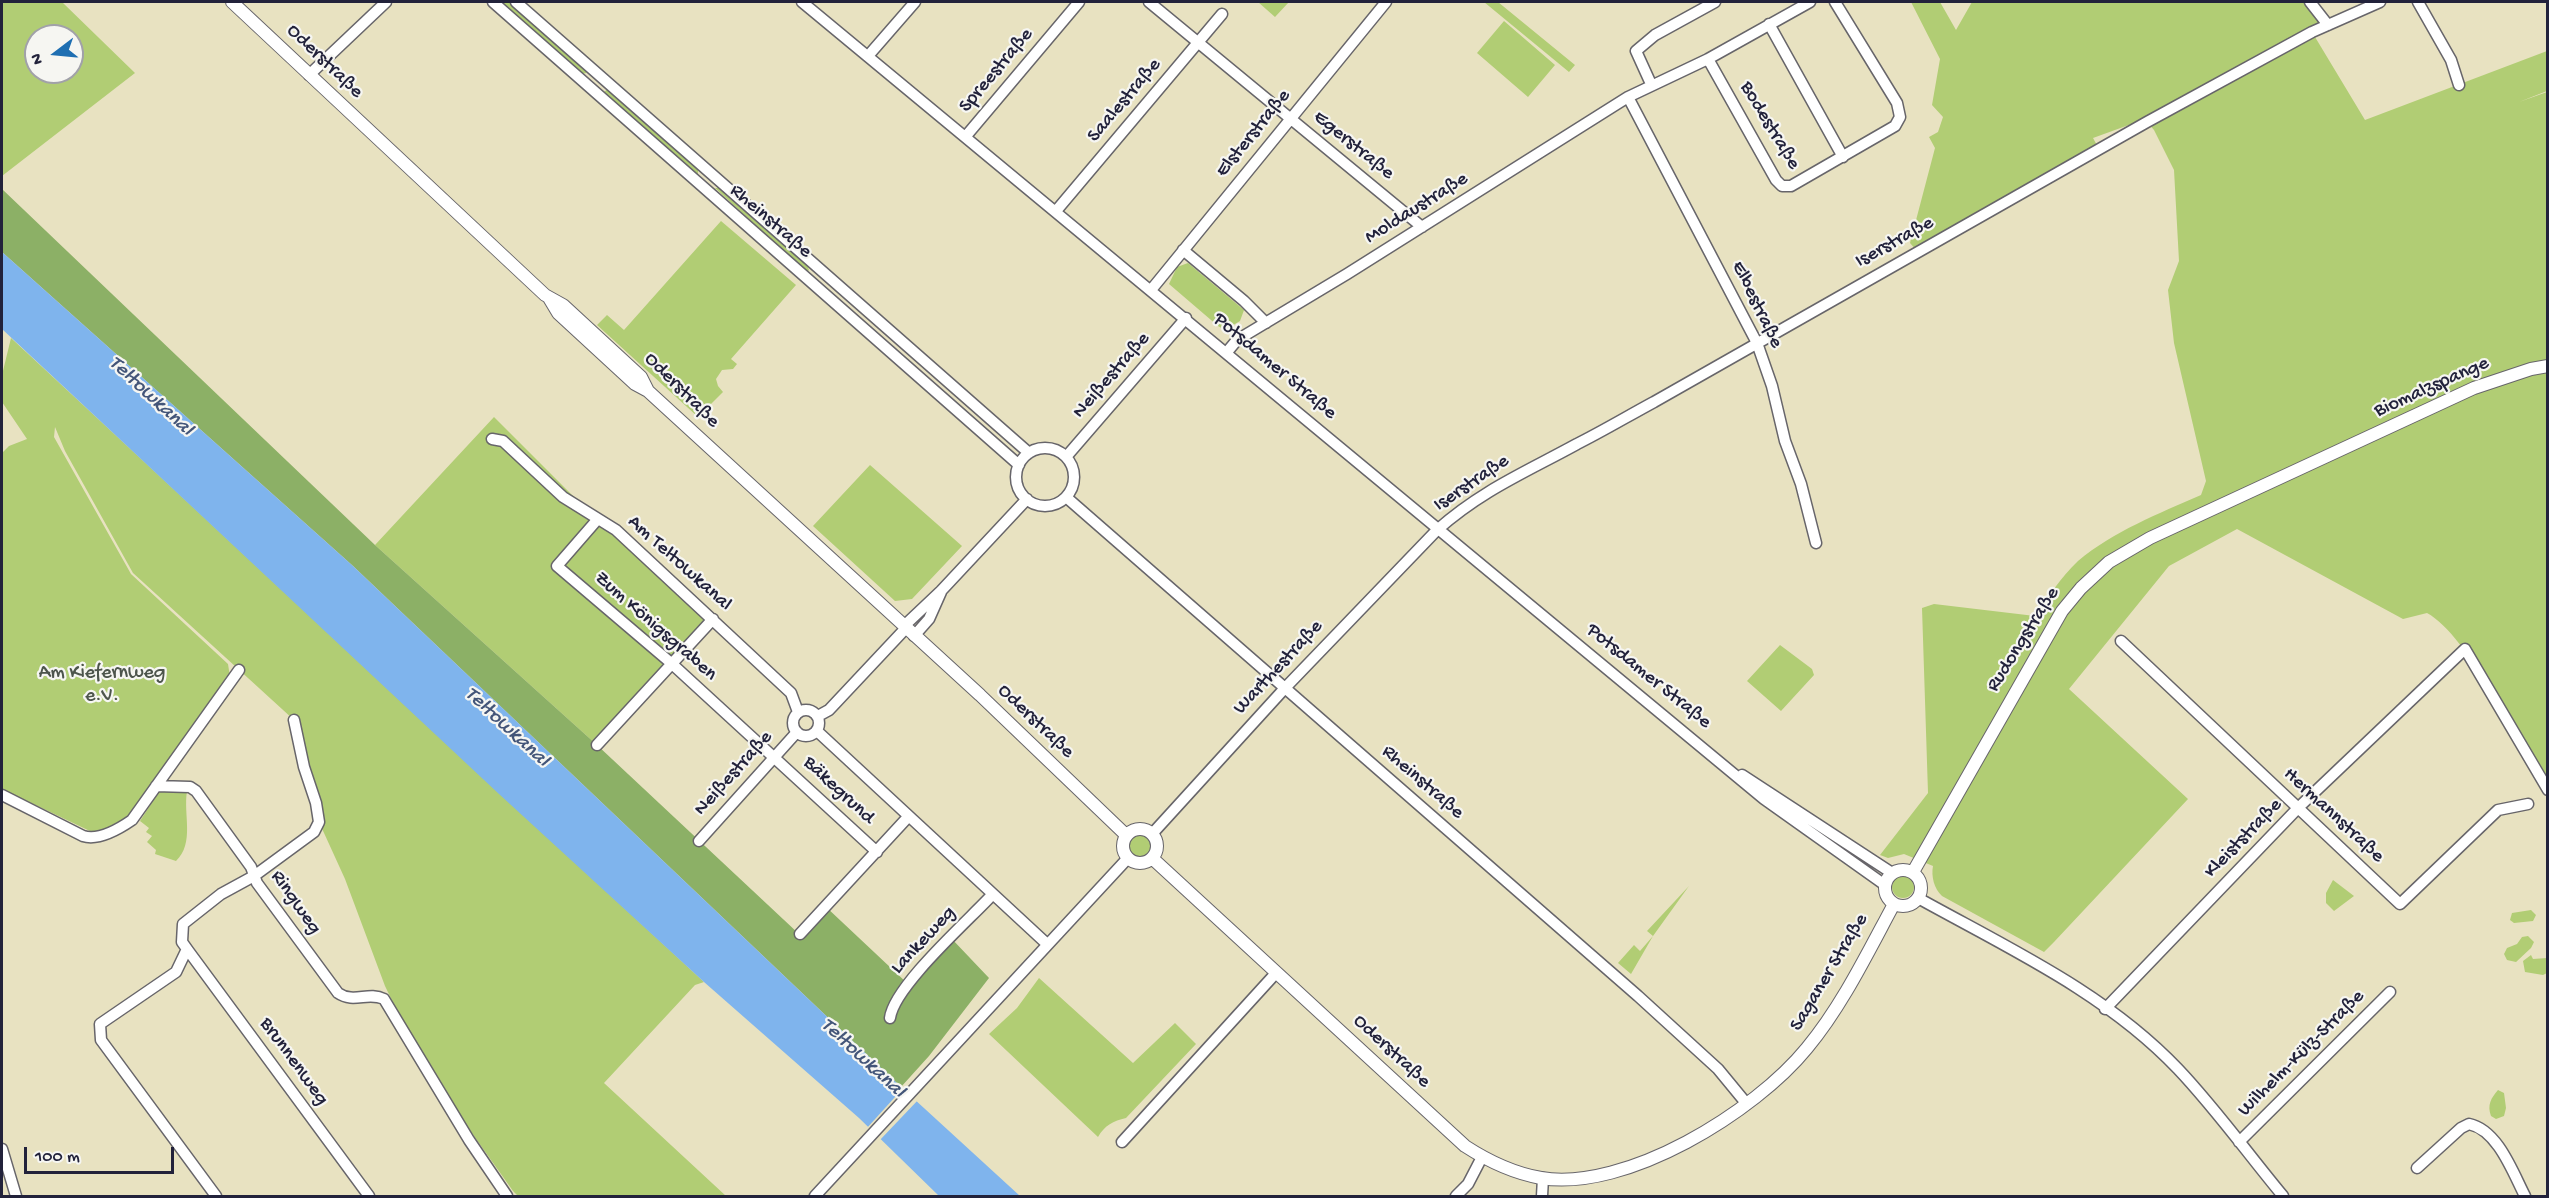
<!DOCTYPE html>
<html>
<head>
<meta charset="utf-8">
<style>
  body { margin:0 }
  #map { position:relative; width:2549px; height:1198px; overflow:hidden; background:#e8e2c1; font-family:"Gochi Hand",sans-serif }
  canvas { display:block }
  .frame { position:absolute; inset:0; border:3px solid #22223b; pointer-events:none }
  .north { position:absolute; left:24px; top:24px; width:60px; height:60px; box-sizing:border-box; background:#f6f6f2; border:2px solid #a1a1a9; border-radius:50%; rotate:254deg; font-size:16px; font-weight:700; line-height:24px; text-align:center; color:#22223b }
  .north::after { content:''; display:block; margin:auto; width:21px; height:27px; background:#1f6fb2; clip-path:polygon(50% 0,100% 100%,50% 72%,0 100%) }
  .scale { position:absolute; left:24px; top:1147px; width:150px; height:27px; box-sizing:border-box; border:3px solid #22223b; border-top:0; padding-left:8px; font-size:18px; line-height:21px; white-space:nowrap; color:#22223b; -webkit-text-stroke:4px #f6f6f2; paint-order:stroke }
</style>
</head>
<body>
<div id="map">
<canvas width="2549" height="1198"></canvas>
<div class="frame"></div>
<div class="north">N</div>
<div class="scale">100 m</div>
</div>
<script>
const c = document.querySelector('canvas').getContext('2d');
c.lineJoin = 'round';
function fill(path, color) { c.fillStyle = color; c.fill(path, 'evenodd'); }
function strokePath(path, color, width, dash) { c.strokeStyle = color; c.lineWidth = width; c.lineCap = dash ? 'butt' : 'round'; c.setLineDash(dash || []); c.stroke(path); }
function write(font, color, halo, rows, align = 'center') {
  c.font = font + ' "Gochi Hand",sans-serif'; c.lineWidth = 4.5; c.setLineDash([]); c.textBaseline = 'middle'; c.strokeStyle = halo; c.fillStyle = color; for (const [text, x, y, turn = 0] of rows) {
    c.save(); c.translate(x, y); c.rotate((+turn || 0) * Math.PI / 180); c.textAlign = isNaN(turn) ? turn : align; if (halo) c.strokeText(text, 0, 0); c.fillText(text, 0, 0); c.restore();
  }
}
const green = new Path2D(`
  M2,2H62L135,73L2,176ZM36,36H72V72H36Z
  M498,2H509L586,69V73L582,74Z
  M1258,2H1289L1275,17Z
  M1484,2H1498L1575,65L1569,72Z
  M1911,2H1940L1956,30L1972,2H2310L2328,25L2312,32L2365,120L2547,51V91L2519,102L2547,92V790C2522,747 2468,635 2427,613L2403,619L2237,529L2169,566L2069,689L2188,799L2054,942L2044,952L1942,896C1934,889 1931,876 1933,866L1904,854L1888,858L1880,855L1928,793L1922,608L1934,604L2035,616C2048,597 2061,577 2078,561C2114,531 2158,514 2201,495L2206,481L2174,343L2168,290L2179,261L2174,170L2154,130L2147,122L2170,110L2093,138L2099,149L1917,251L1910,243L1935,148L1929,137L1938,132L1943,117L1932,105L1940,59Z
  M1504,21L1555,65L1528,97L1477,53Z
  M608,89L698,170V174H695L604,92Z
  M715,188H719L807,265L809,270L807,272Z
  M721,221L796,285L731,359L737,364L733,369L722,370L716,379L718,386L723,392L698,417L597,325L607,315L624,330Z
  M1188,263L1244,310L1240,321L1225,330L1218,326L1169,284L1177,267Z
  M11,338L704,982L695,985L604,1083L726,1196H518L513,1191L469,1129L426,1057L413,1044L385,986L345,879L319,822L294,720L133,573L65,451L55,427L54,437L131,574L228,664L230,677L134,812L110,828L92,832L2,789V453L9,446L27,439L2,402V375Z
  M494,417L597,520L713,619L597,745L375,545Z
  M870,465L962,546L912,599L895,601L813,526Z
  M1780,645L1812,669L1814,675L1781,711L1747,681Z
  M160,790L187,791C183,815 195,843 176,861L155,854L156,850L147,842L152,836L146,832L149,828L140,821Z
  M1128 846a12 12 0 1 1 24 0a12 12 0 1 1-24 0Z
  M1892 887a11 11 0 1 1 22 0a11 11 0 1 1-22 0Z
  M2333,880L2354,896L2334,911L2326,903V893Z
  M1689,886L1653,936L1631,974L1618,963L1634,945L1640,951L1653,936L1647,931Z
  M2531,910L2536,915L2533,921L2514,923L2510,920L2512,913Z
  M2528,936L2534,942L2531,948L2516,962L2507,960L2504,954L2507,948L2517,944L2522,937Z
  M2531,955L2533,959L2547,958V973L2543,975L2525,972L2523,961Z
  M1039,978L1133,1063L1175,1023L1196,1044L1126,1118C1113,1121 1105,1125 1098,1137L989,1034L1017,1008Z
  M2498,1090L2504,1093L2506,1108L2504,1116L2496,1119L2491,1116C2487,1105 2491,1098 2498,1090Z`);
const forest = new Path2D(`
  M2,189L375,545L597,745L799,934L825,906L908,984L951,938L989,978L929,1056L901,1087L353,566L2,252Z`);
const water = new Path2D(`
  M2,252L353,566L901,1087L1020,1196H939L859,1118L704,982L499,794L2,329Z`);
const pier = new Path2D(`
  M905,1086L919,1099L879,1141L866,1129Z`);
const minor = new Path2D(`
  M493,2L1019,465
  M516,2L1029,453
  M802,2L1764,799L1885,885
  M1149,2L1422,227
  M2310,2L2328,25
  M2418,2L2451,60L2459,85
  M1769,24L1843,157
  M868,56L915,2
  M1708,59L1776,180L1782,186H1791L1895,126L1900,117L1897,103L1835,2
  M309,75L386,2
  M1651,84L1636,51L1655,35L1715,2
  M1628,97L1757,343L1772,386L1785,441L1801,484L1816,543
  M966,136L1079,2
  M1056,211L1222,14
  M1183,250L1244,301L1266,323
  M1151,290L1386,2
  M1227,352L1237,340L1347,274L1628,97L1708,59L1810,2
  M492,439L503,441L563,497L616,530L791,693L798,712
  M1016 477a29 29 0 1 1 58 0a29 29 0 1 1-58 0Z
  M1066,457L1186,318
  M1066,497L1638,996L1718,1069L1746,1103
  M597,520L557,566L671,663L877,852
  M904,626L941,591L1027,499
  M914,636L929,619L941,592
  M2121,641L2400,904L2498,810L2528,804
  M793 723a13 13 0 1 1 26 0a13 13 0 1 1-26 0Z
  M818,716L829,710L906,628
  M817,731L1047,944
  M597,745L713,619
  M1742,775L1892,873
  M156,786L190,787L196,791L251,867L257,883L338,993C354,1004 368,991 384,999L469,1140L507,1196
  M2,795L83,836C99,841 119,829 132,820L239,670
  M1152,834L1285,688L1437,530C1482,490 1526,472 1577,444C1603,431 1628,416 1654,402L2147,122L2312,32L2380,2
  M699,841L797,732
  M1918,898C2008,948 2106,993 2178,1069C2216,1109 2248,1154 2283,1196
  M800,934L908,817
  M187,949L369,1196
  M2105,1009L2299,807L2465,649L2548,790
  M890,1018C894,986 969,920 993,894
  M1122,1142L1276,973
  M2239,1142L2390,992
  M2,1149L16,1196
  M2417,1168L2461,1128L2469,1124C2498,1130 2513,1173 2525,1196
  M216,1196L101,1040L100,1024L176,972L187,949L182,942L183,924L221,894L254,876L314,832L319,822L316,803L304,767L294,720
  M815,1196L1128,858
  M1456,1196L1468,1184L1482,1157
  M1542,1196L1543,1178`);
const major = new Path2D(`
  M232,2L545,295L563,305L641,377L648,391L980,695L1126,835
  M549,298L558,313L635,384L648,391
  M1123 846a17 17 0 1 1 34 0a17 17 0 1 1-34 0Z
  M1152,858L1465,1146C1488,1161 1513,1173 1541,1178C1626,1192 1755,1112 1807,1048C1842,1006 1868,952 1894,904
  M1885 888a18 18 0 1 1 36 0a18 18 0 1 1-36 0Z
  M1913,872L2062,611L2081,588L2109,562L2150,538L2474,388L2531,369L2548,366`);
const streetNames = [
  ["Oderstraße",324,62,44],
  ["Spreestraße",997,71,-50],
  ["Saalestraße",1125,101,-50],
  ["Bodestraße",1769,126,59],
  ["Elsterstraße",1254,134,-51],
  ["Egerstraße",1353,146,39],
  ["Moldaustraße",1417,209,-32],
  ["Rheinstraße",770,222,41],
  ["Iserstraße",1895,243,-29],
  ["Elbestraße",1756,305,64],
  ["Potsdamer Straße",1274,367,40],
  ["Neißestraße",1112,376,-49],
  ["Biomalzspange",2432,388,-24],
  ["Oderstraße",681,391,45],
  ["Iserstraße",1472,484,-34],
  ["Am Teltowkanal",679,564,42],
  ["Zum Königsgraben",655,627,41],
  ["Rudongstraße",2024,640,-58],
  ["Warthestraße",1279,668,-47],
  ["Potsdamer Straße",1648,677,39],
  ["Oderstraße",1035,722,44],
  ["Neißestraße",734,774,-48],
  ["Rheinstraße",1422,783,41],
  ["Bäkegrund",838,791,43],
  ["Hermannstraße",2333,816,43],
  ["Kleiststraße",2244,839,-46],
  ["Ringweg",295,903,55],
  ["Lankeweg",924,941,-47],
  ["Saganer Straße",1830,973,-59],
  ["Oderstraße",1391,1052,43],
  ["Wilhelm-Külz-Straße",2302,1054,-45],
  ["Brunnenweg",293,1062,54]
];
const parkNames = [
  ["Am Kiefernweg",102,674],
  ["e.V.",102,697]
];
const waterNames = [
  ["Teltowkanal",150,397,43],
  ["Teltowkanal",506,728,43],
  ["Teltowkanal",862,1059,43]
];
fill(green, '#b1cd74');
fill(forest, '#8cb066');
fill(water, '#7fb4ed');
fill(pier, '#e8e2c1');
strokePath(minor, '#67656a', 13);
strokePath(major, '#67656a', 14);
strokePath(minor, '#fff', 10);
strokePath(major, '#fff', 12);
write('20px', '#22223b', '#f6f6f2', streetNames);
write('20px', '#4d554c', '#f6f6f2', parkNames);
write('italic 21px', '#435579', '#f6f6f2', waterNames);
</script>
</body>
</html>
